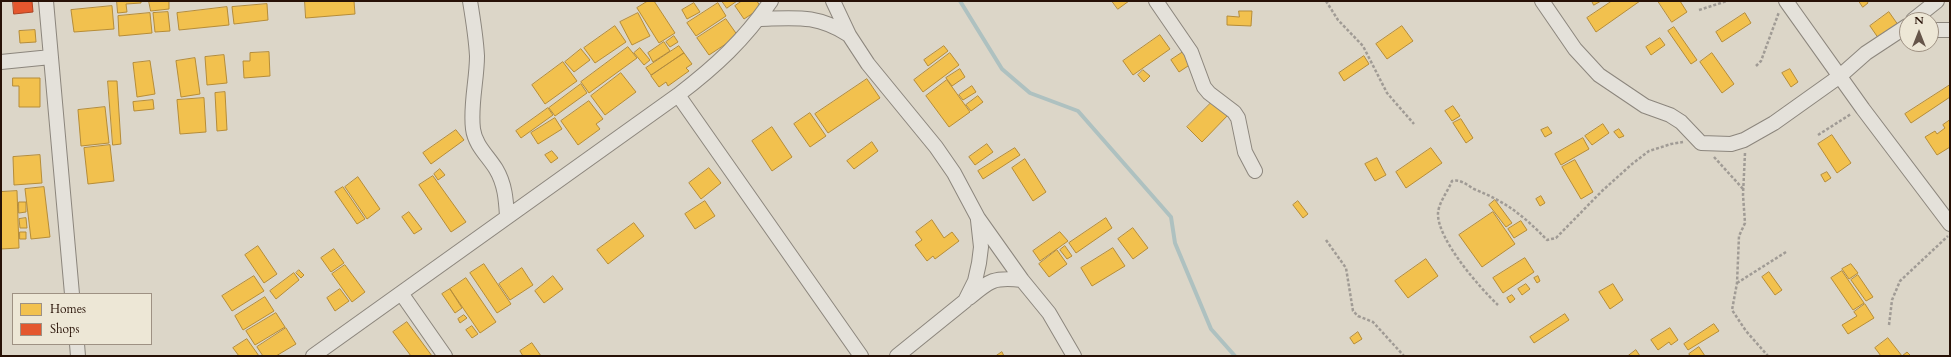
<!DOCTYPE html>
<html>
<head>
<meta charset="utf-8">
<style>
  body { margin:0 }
  #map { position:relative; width:1951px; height:357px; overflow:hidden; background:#dcd6c8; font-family:Cardo,serif }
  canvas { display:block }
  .frame { position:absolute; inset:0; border:2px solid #271106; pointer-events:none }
  .legend { position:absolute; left:12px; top:293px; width:140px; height:52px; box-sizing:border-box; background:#ede7d6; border:1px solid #9e9183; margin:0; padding:5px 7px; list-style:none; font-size:12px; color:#271106 }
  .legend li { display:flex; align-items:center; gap:8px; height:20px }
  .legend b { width:20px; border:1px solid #9e9183 }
  .north { position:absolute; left:1899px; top:12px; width:40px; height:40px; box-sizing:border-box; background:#ede7d6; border:1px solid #9e9183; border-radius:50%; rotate:0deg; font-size:11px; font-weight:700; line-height:16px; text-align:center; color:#271106 }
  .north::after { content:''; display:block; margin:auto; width:14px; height:18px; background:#66564a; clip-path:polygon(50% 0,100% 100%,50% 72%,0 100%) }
</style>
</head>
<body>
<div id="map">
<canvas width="1951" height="357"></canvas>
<div class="frame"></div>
<ul class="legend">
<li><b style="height:11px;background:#f2c14e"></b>Homes</li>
<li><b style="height:11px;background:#e4572e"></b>Shops</li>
</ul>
<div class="north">N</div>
</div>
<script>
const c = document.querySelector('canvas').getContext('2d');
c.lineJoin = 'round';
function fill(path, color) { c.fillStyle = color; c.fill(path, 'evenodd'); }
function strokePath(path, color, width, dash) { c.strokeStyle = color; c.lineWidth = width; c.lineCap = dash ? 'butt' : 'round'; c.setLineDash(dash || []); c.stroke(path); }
const homes = new Path2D(`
  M117,1H141V3L126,4L127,12L118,13Z
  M149,1H169V9L151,11Z
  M305,1H354L355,14L306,18Z
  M648,1H654L675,33L659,43L637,8Z
  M722,1H737L727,8Z
  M742,1H757L761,8L744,19L735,6Z
  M1112,1H1129L1118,9Z
  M1592,1H1601L1594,5Z
  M1612,1H1640L1596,32L1587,18Z
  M1658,1H1680L1687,12L1672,22Z
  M1859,1H1867L1868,3L1863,7Z
  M694,3L700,12L687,19L682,10Z
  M718,3L726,16L696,36L687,23Z
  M267,4L268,20L234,24L232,7Z
  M112,6L114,29L74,32L71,10Z
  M227,7L229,25L179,30L177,13Z
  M1239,11H1252L1251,26L1227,25V16L1239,17Z
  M168,12L170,31L155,32L153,13Z
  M1889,12L1901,29L1881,42L1870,26Z
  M150,13L152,33L119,36L118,16Z
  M638,13L650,36L632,45L620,22Z
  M1745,13L1751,23L1722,42L1716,32Z
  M726,19L738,36L709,55L697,38Z
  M615,26L626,42L595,63L584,48Z
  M1402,26L1413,41L1387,59L1376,44Z
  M1674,27L1697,60L1691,64L1668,31Z
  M35,30L36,42L20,43L19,31Z
  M1160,35L1170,49L1133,75L1123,61Z
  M674,36L678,42L670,47L666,42Z
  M1660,38L1665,45L1651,55L1646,47Z
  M664,42L670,51L653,62L648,53Z
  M679,46L684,53L651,75L646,68Z
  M944,46L948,51L928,66L924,60Z
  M628,47L637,58L589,93L581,82Z
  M640,48L650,60L644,65L634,53Z
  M581,49L590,60L574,72L565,62Z
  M269,52L270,76L244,78L243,61H250V53Z
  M1183,52L1191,64L1179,72L1171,60Z
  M684,53L692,64L686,68L689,71L668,86L666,82L659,87L651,76Z
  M950,53L959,65L923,92L914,80Z
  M1712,53L1734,84L1722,93L1700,62Z
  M224,55L227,83L207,85L205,57Z
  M1364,56L1369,64L1344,81L1339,73Z
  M195,58L200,94L181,97L176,61Z
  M150,61L155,94L137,97L133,63Z
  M563,62L577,81L545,104L532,85Z
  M960,69L965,77L952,86L946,78Z
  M1790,69L1798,82L1791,87L1782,73Z
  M1143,70L1150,76L1144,82L1138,75Z
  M621,73L636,92L605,115L591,96Z
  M13,78H40V107H19V86H13Z
  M867,79L880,98L828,133L815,114Z
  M947,80L970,112L949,127L926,96Z
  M108,81H117L121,144L113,145Z
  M581,84L587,93L555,116L549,108Z
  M1950,85V97L1911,123L1905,114Z
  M972,86L976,92L963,100L959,95Z
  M225,92L227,130L217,131L215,93Z
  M978,96L983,102L971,111L966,105Z
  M204,98L206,132L180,134L177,100Z
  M153,100L154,109L134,111L133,102Z
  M1214,100L1229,114L1202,142L1187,127Z
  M589,101L603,119L596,124L600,129L578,145L561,121Z
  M1453,106L1460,116L1452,121L1445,111Z
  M105,107L109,143L81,146L78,110Z
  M548,108L553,115L521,138L516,131Z
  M810,113L826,136L810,147L794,124Z
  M555,118L562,129L538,144L531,133Z
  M1461,119L1473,138L1466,143L1453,123Z
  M1950,120V147L1937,155L1925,137L1935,131L1937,134L1945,128L1943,125Z
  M1603,124L1609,133L1592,145L1585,136Z
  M772,127L792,157L772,171L752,141Z
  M1548,127L1552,133L1545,137L1541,130Z
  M1619,129L1624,136L1619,138L1614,132Z
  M456,130L464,140L431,164L423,153Z
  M1832,135L1851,163L1837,173L1818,144Z
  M1583,138L1589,149L1561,165L1555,154Z
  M872,142L878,151L854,169L847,161Z
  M987,144L993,152L975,165L969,157Z
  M110,145L114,181L88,184L84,148Z
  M1015,148L1020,155L983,179L978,171Z
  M1431,148L1442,163L1406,188L1396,172Z
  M552,151L558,158L551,163L545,155Z
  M40,155L42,183L14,185L13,157Z
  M1377,158L1386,175L1375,181L1365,164Z
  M1025,159L1046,192L1033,201L1012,168Z
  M1575,160L1593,192L1581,199L1562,167Z
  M709,168L721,183L701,199L689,183Z
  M440,169L445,175L438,180L434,174Z
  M1827,172L1831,178L1825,182L1821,175Z
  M433,176L466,222L451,232L419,185Z
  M358,177L380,209L367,219L345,187Z
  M44,187L50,237L31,239L25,189Z
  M343,187L365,219L357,224L335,192Z
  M17,191L19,248L1,249V192Z
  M1541,196L1545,203L1540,206L1536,199Z
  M1495,200L1512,223L1506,227L1489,205Z
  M705,201L715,216L695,229L685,214Z
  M1298,201L1308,214L1303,218L1293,205Z
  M19,202H26V212L19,213Z
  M409,212L422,229L414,234L402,217Z
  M1493,212L1515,244L1482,267L1459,235Z
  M26,218L27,228H20L19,219Z
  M1106,218L1112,228L1076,253L1069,243Z
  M932,220L944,238L952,232L959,241L935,259L933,256L927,261L915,245L922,240L916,232Z
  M1521,221L1527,230L1514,238L1508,229Z
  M634,223L644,236L608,264L597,250Z
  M1133,228L1148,248L1133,259L1118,239Z
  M20,232H26V239H20Z
  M1060,232L1068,241L1040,261L1033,251Z
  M258,246L277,274L264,283L245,255Z
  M1065,246L1072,256L1067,259L1060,250Z
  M1113,248L1125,266L1092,286L1081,268Z
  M334,249L344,263L331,272L321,258Z
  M1057,250L1067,264L1049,277L1039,264Z
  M1525,258L1534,272L1503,293L1493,278Z
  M1426,259L1438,276L1408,298L1395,281Z
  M484,264L511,304L497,313L470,273Z
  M1851,264L1858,273L1849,279L1842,269Z
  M345,265L365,292L352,302L332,274Z
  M522,268L533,285L510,300L499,284Z
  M299,270L304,275L301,278L296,273Z
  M1842,271L1864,303L1853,310L1831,278Z
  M1769,272L1782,290L1775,295L1762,277Z
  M294,273L299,280L276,299L270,291Z
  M1858,275L1873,297L1866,301L1851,280Z
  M254,276L264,291L232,311L222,296Z
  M553,276L563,289L544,303L535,291Z
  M1538,276L1540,281L1537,283L1534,278Z
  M466,278L496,322L480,333L450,289Z
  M1526,284L1530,289L1522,295L1518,289Z
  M1613,284L1623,300L1610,309L1599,292Z
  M340,289L349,301L335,311L327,298Z
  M450,289L462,308L455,313L442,294Z
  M1512,295L1515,299L1510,303L1507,298Z
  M265,297L274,311L243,330L235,316Z
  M1865,304L1874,318L1848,334L1842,325L1857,316L1854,312Z
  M276,313L285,327L255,345L246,331Z
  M1565,314L1569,320L1534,343L1530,337Z
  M464,315L467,318L460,323L458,319Z
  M407,322L432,356H411L393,332Z
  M1714,324L1719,331L1688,350L1684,344Z
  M472,326L478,334L472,338L466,330Z
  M286,328L296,344L276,356H263L257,347Z
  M1670,328L1678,340L1671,345L1669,342L1658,350L1651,340Z
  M1358,332L1362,339L1354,344L1350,338Z
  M1888,338L1902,356L1907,352L1911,356H1881L1875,348Z
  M247,339L259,356H239L233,348Z
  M532,343L541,356H523L520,351Z
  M1699,347L1705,356H1690L1689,354Z
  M1636,350L1640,356H1628Z
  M1002,352L1004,356H996Z`);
const shops = new Path2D(`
  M13,1H32L33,12L14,14Z`);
const stream = new Path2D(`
  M960,1L1002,69L1030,93L1078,111L1171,217L1175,243L1211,329L1235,356`);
const path = new Path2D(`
  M1326,1L1338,20L1363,46L1387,93L1414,124
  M1699,10L1727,1
  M1756,66L1761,61L1779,12
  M1818,135L1851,114
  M1745,153L1743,195L1745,223L1739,236L1737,283L1732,310L1746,331L1768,356
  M1714,157L1744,190
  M1326,240L1346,268L1353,311L1358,316L1373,322L1404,356
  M1737,283L1786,252
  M1498,305C1479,287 1437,239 1438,213C1439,202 1448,191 1452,181C1461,179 1467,185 1474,189C1506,202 1523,215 1547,240L1556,238L1602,191L1632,164L1649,151L1671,144L1683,142
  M1889,325L1892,300L1900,281L1948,236`);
const minor = new Path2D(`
  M46,1L72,294
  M470,1C473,19 476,38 477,56C477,80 470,105 473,129C475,145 488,156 496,169C505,184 506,200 507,216
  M833,1L849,35L868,64L936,147L954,173L978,218L1022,280L1049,313L1074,356
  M1156,1L1191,52L1204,87L1209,93L1234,112L1238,118L1245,152L1255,171
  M1542,1L1575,49L1599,75L1645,106L1670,115L1681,122L1701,143L1731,144L1744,140L1774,123L1840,76L1866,53L1907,26
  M1786,1L1863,109L1950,224
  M758,19C796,18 816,14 849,35
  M1913,20L1937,1
  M1931,30H1950
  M1,62L51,57
  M678,95C716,66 744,40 771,1
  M401,293L445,356
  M969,298C990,280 994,277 1022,280
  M77,344L78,356
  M313,356L678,95L861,356
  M897,356L965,301L975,281L979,263L981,247L978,220`);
fill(homes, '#f2c14e');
strokePath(homes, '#b58c38', 1);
fill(shops, '#e4572e');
strokePath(shops, '#ab4222', 1);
strokePath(stream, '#aec1c0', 4);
strokePath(minor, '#8c867d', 16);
strokePath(path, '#a09b95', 2.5, [3, 2]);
strokePath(minor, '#e4e1da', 14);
</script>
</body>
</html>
